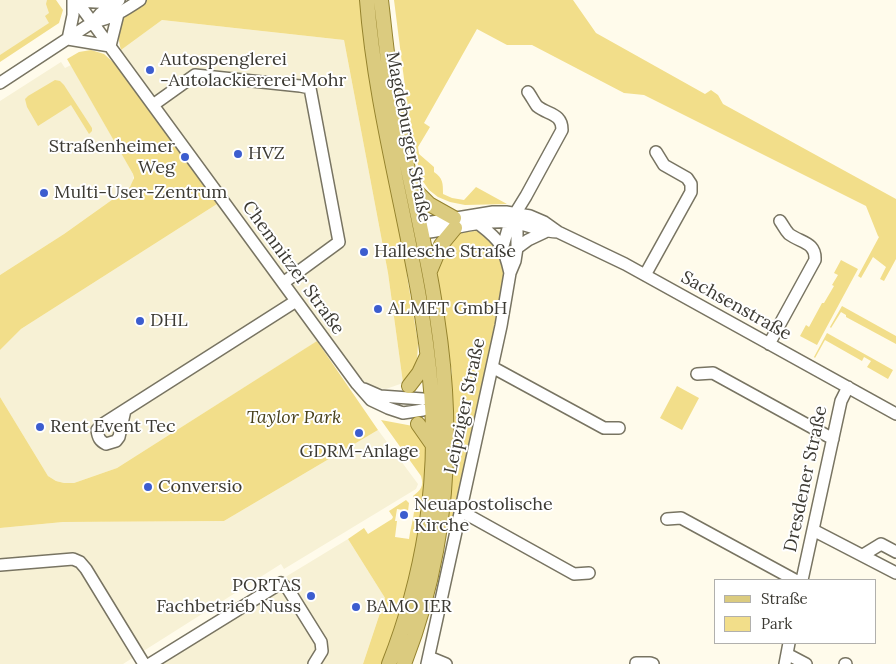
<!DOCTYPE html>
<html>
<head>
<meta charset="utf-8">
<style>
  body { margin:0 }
  #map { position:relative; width:896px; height:664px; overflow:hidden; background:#fffbeb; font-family:Lora,serif }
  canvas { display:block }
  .legend { position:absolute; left:714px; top:579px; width:162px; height:65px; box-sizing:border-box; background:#fff; border:1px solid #b1b0ad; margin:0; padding:6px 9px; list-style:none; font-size:15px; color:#3c3a33 }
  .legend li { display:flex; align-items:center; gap:10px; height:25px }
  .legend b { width:25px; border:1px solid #b1b0ad }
</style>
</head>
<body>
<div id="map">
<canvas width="896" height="664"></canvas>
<ul class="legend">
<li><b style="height:6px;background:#dbcb7f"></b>Straße</li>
<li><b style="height:14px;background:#f2de8a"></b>Park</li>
</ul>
</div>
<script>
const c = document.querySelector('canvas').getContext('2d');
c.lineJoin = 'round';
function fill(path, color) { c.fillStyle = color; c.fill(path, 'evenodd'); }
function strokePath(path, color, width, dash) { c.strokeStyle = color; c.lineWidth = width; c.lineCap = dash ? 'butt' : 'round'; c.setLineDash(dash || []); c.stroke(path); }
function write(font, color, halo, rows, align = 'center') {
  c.font = font + ' Lora,serif'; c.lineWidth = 4; c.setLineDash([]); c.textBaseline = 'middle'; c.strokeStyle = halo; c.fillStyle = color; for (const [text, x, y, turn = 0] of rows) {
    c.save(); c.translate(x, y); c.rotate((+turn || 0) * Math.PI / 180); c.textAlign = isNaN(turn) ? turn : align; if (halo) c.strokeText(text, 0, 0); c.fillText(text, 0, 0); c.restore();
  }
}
const built = new Path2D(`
  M0,0H49L52,23L0,59Z
  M162,20L344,40L388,273L403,383L386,389L370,387L357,376L327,335L117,468L74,483H64L56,481L48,476L0,397V350L21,329L228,197L121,50Z
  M61,62L65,68L71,65L133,174V183L130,187L64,234L0,275V101Z
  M378,430L418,484L416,489L284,569L281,564L123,664H0V528L63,522L224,521Z
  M348,539L385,598L363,664H157L273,591L287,576Z`);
const green = new Path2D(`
  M47,0H56L63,10L59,23L0,62V55L49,23L45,16L49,13L46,4Z
  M147,0H362L405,246L407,276L418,343L417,363L407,380L403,383L388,273L344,40L162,20L121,50C118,40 117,25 124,15C128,9 141,4 147,0Z
  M394,0H573L596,33L705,94L711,90L718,95L723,104L896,199V259L884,281L880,279L886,267L873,257L861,278L858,276L879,237L878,236L866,206L644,95L624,93L532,45H507L477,29L424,123L430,127L418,147L419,154L434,167V172C443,178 443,183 443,194L452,198L464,200L476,187L507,204L465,205L450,202L438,197L429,190L422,180L412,142Z
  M91,50L104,54L114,63L217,204L21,329L0,350V275L64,234L130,187L134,178L133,174L67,59L79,52Z
  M55,80L60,81L64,85L92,128V131L89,134L71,105L38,126L27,107L25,99L28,96Z
  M476,231L486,233L494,239L505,271L503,287L452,532H446L452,373L437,275L438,263L453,236L464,232Z
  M841,260L858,269L817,345L800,336L806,325L809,327L822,303H824L834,286L832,285L838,275L834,273Z
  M842,306L896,336V344L846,317V315L841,312L831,328L830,327Z
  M827,333L893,370L888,379L867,367L871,361L864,357L862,361L825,340L815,358L814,357Z
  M317,341L378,430L224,521L63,522L0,528V397L48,476L56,481L64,483H74L117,468Z
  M677,386L699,398L682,430L660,418Z
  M381,420L413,426L424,439L428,454L418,542L405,597L385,664H363L385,598L348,539L364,528L368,534L392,519L393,517L389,511L406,500L409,503L408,511L397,509L395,521H397L395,537L409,539C411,524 417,510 413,496C421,490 424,486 421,476Z`);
const minor = new Path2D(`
  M76,0L357,384L371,400L388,408L403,413L423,410
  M77,1L114,3
  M93,22C111,19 125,10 140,0
  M68,39L110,46
  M68,39L73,15V0
  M110,46L118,14
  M0,83L93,22L100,14L119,0
  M153,105L195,75L300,86L310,88L339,242L283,283
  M420,224L493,212H506L530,216L544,222L558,232L625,264L896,414
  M480,225C501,241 504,247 510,273
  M422,233C449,230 481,220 508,222C525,223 540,232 558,232
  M503,246L510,222L526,196L562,130C562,113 548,115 537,106C534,102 531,96 528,92
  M517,248L528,240L545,232
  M645,275L691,192V184L687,178L664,165L656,152
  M769,344L815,260C816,242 801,243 789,234C785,230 783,225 780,221
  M492,367L604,428H619
  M697,374L713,373L833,439
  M364,389L380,396L423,399
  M125,410L119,437L116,441L106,444C100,441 98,438 97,430L103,424L296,301
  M460,513L468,515L574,574L589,573
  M667,519L681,518L795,580
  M813,530L896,573
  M863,555L881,544L896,552
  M0,565L73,559L80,562L86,569L144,664
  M802,580L841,401L848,387
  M787,654L806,664
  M429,657L446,664
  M636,663H650L653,664
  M150,664L281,583L288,589L321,642L322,651L314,664
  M427,664L501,326L510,273L515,261L517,248V213
  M785,664L789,643
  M845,664H846`);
const major = new Path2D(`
  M367,0C377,132 421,259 431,390C439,483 423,578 389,664
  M381,0C385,34 388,68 394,101C412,197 439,292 445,390C451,484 438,577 404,664
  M413,188L429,204L454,218
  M430,271L441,245L455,228
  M409,386L419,373L427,356
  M418,424L432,444`);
const markers = [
  [150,70,5,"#3c5dcf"],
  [238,154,5,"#3c5dcf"],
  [185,157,5,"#3c5dcf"],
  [44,193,5,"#3c5dcf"],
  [364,252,5,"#3c5dcf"],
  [378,309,5,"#3c5dcf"],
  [140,321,5,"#3c5dcf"],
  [40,427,5,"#3c5dcf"],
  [359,433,5,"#3c5dcf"],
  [148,487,5,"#3c5dcf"],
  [404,515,5,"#3c5dcf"],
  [311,596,5,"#3c5dcf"],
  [356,607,5,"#3c5dcf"]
];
const poiNames = [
  ["Autospenglerei",160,60],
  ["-Autolackiererei Mohr",160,81],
  ["Straßenheimer",175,147,"right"],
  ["Weg",175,168,"right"],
  ["HVZ",248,154],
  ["Multi-User-Zentrum",54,193],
  ["Hallesche Straße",374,252],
  ["ALMET GmbH",388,309],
  ["DHL",150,321],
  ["Rent Event Tec",50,427],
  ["GDRM-Anlage",359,452,"center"],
  ["Conversio",158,487],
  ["Neuapostolische",414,505],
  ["Kirche",414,526],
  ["PORTAS",301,586,"right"],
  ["Fachbetrieb Nuss",301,607,"right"],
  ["BAMO IER",366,607]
];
const streetNames = [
  ["Magdeburger Straße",408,137,79],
  ["Chemnitzer Straße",293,268,54],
  ["Sachsenstraße",736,306,29],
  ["Leipziger Straße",465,406,-78],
  ["Dresdener Straße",806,479,-78]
];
const parkNames = [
  ["Taylor Park",294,418]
];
fill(built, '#f7f1d5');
fill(green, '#f2de8a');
strokePath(minor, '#787462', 14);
strokePath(major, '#94822d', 16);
strokePath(minor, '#fff', 11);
strokePath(major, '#dbcb7f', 14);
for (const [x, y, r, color] of markers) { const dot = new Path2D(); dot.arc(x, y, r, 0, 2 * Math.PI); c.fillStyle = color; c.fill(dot); strokePath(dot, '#fff', 2); }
write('18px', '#3c3a33', '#fff', poiNames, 'left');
write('18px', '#3c3a33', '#fff', streetNames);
write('italic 18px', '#473f1a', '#fff', parkNames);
</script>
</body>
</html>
